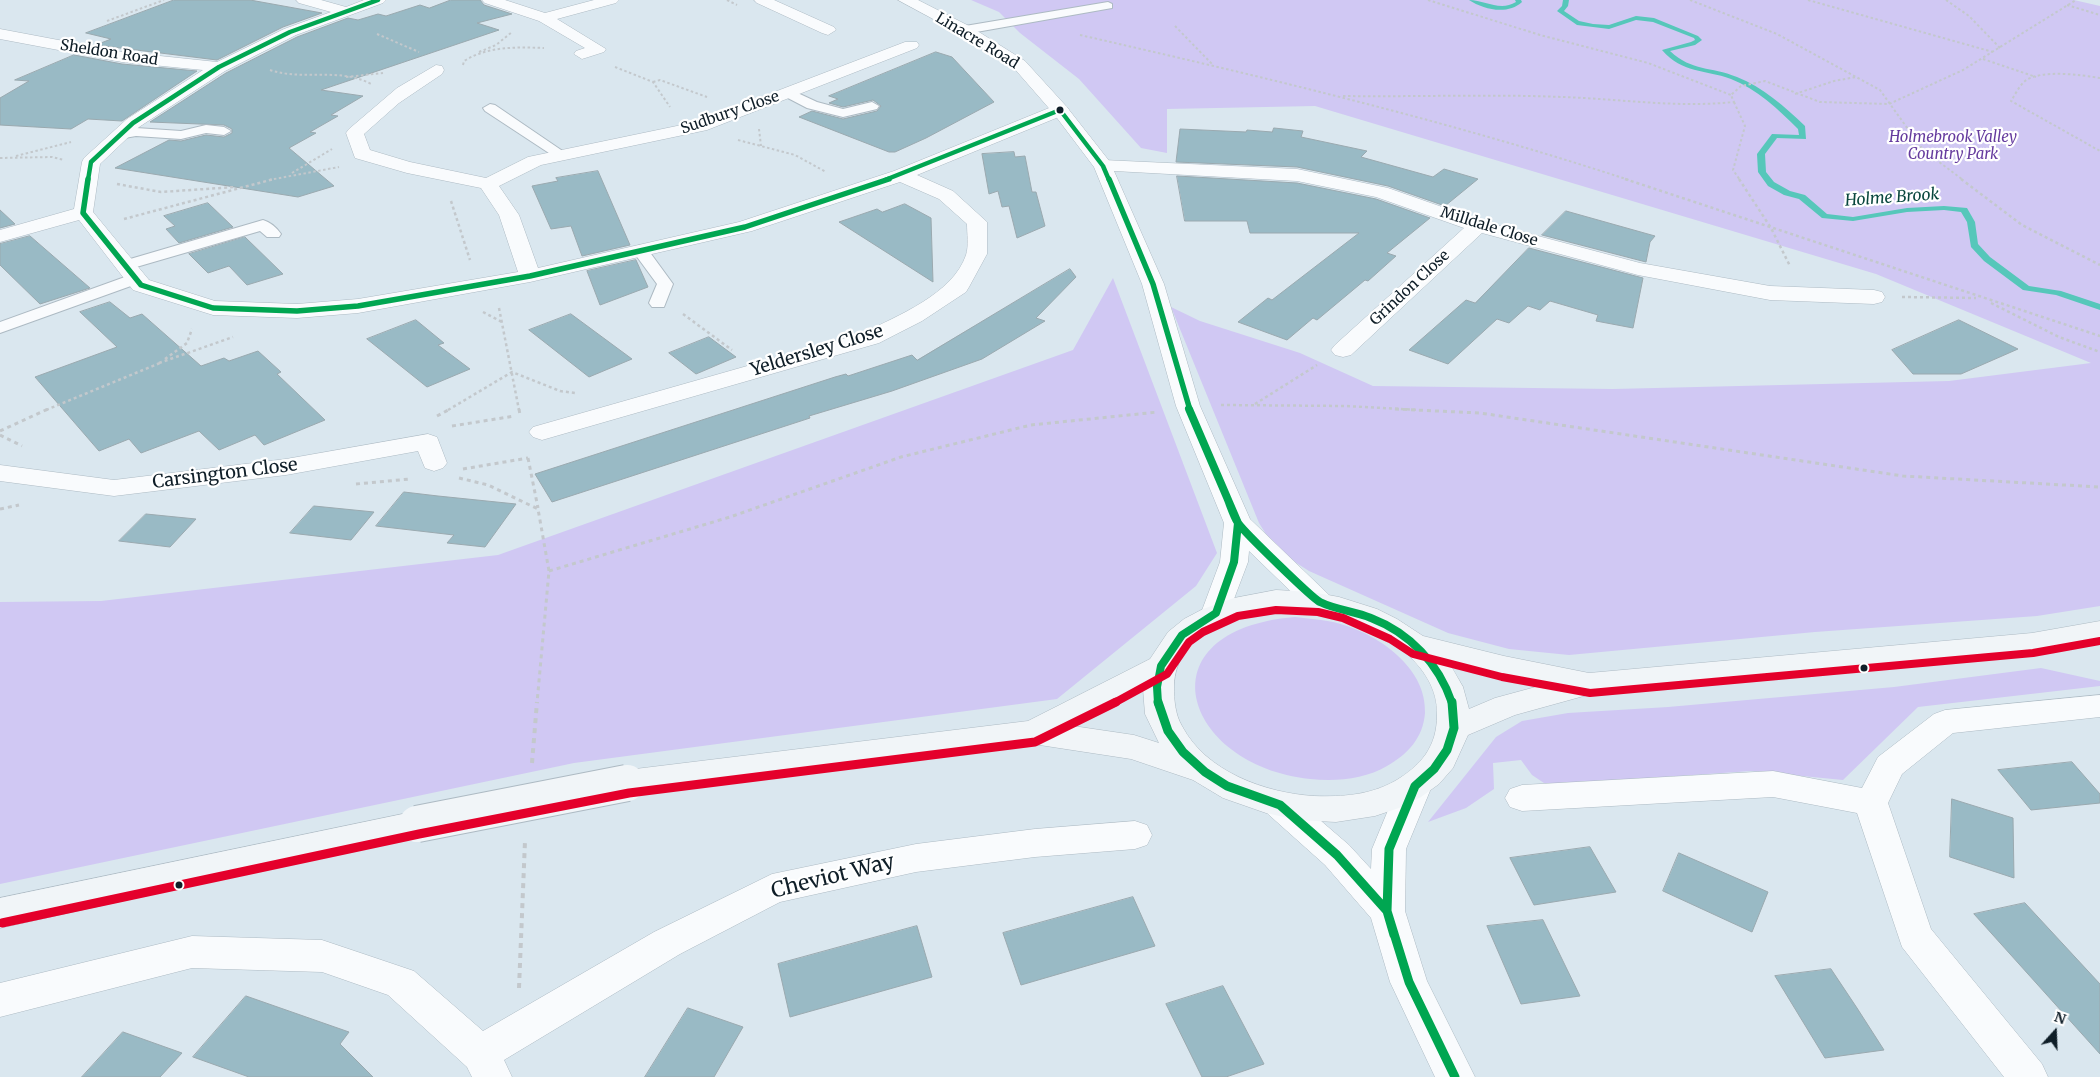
<!DOCTYPE html>
<html>
<head>
<meta charset="utf-8">
<style>
  body { margin:0 }
  #map { position:relative; width:2100px; height:1077px; overflow:hidden; background:#dae7ef; font-family:Merriweather,serif }
  canvas { display:block }
  .north { position:absolute; left:2030px; top:1007px; width:50px; height:50px; -webkit-text-stroke:4px #fff; paint-order:stroke; rotate:20deg; font-size:14px; font-weight:700; line-height:20px; text-align:center; color:#0f1e28 }
  .north::after { content:''; display:block; margin:auto; width:18px; height:22px; background:#0f1e28; clip-path:polygon(50% 0,100% 100%,50% 72%,0 100%) }
</style>
</head>
<body>
<div id="map">
<canvas width="2100" height="1077"></canvas>
<div class="north">N</div>
</div>
<script>
const c = document.querySelector('canvas').getContext('2d');
c.lineJoin = 'round';
function fill(path, color) { c.fillStyle = color; c.fill(path, 'evenodd'); }
function strokePath(path, color, width, dash) { c.strokeStyle = color; c.lineWidth = width; c.lineCap = dash ? 'butt' : 'round'; c.setLineDash(dash || []); c.stroke(path); }
function write(font, color, halo, rows, align = 'center') {
  c.font = font + ' Merriweather,serif'; c.lineWidth = 4.5; c.setLineDash([]); c.textBaseline = 'middle'; c.strokeStyle = halo; c.fillStyle = color; for (const [text, x, y, turn = 0] of rows) {
    c.save(); c.translate(x, y); c.rotate((+turn || 0) * Math.PI / 180); c.textAlign = isNaN(turn) ? turn : align; if (halo) c.strokeText(text, 0, 0); c.fillText(text, 0, 0); c.restore();
  }
}
const green = new Path2D(`
  M971,0H2074L2100,6V606L2037,616L1815,632L1569,655L1509,649L1448,633L1309,571L1276,550L1259,523L1171,307L1200,321L1300,353L1373,386L1613,389L1949,381L2091,363L1876,274L1315,106L1167,109V153L1141,148L1079,79L1020,33L999,12Z
  M1113,278L1217,553L1196,586L1057,699L574,763L0,884V602L101,601L498,555L1073,350Z
  M1295,617C1312,619 1330,620 1347,626C1383,638 1427,670 1425,713C1423,738 1408,754 1387,766C1365,779 1336,782 1310,779C1182,765 1140,630 1295,617Z
  M2041,668L2100,681V686L1918,707L1843,780L1751,771L1547,785L1532,775L1521,760L1493,763L1494,789L1466,808L1428,822L1496,737L1522,721L1568,713L1668,707L1894,687Z`);
const stream = new Path2D(`
  M1469,0C1485,0 1500,12 1516,2L1515,0H1521L1522,2C1508,15 1484,10 1469,0Z
  M1563,0H1569L1568,6L1564,11L1579,21L1593,24L1609,25L1636,16L1654,18L1698,36L1702,40L1695,45L1670,51C1693,72 1710,66 1737,77C1763,87 1785,107 1805,126L1806,139L1777,138L1765,154L1766,172L1774,182L1790,191L1805,195L1827,214L1853,217L1907,208L1944,206L1967,208L1975,222L1978,244L1990,257L2029,286L2061,291L2100,304V310L2056,295L2023,290L1984,261L1971,247L1967,222L1961,212L1944,210L1907,212L1853,221L1822,218L1799,199L1784,195L1768,186L1758,172L1757,154L1772,134L1799,135L1798,129C1778,109 1757,89 1731,79C1704,69 1683,74 1662,50L1691,42L1695,40L1694,38L1653,22L1636,20L1609,29L1577,25L1557,11L1562,6Z`);
const building = new Path2D(`
  M174,0H250L322,13L283,27L217,60L96,45L111,39L86,33Z
  M451,0H480L484,5L512,14L477,23L499,30L321,90L363,96L331,115L338,116L310,132L316,133L289,148L334,186L298,197L115,168L169,140L181,141L206,135L224,137L232,133V129L224,125L150,122L226,73L297,37L348,18L358,20L378,14L386,16L420,5L429,8Z
  M936,52L952,57L994,102L926,138L895,152H889L799,117L812,111L843,119L877,111L881,106L873,100L843,107L829,103L838,99L829,96Z
  M74,55L122,64L197,71L122,121L88,119L71,129L0,125V98L29,81L15,80Z
  M1274,128L1303,131L1301,137L1367,151L1361,157L1433,177L1444,169L1478,179L1445,206L1388,186L1297,167L1176,162L1180,129L1246,132L1247,130L1272,132Z
  M1014,152L1015,157L1025,156L1032,192H1036L1045,226L1017,238L1009,206L1002,207L998,191L989,194L982,154Z
  M598,171L630,245L582,256L571,226L551,229L532,186L558,181L556,178Z
  M1177,176L1297,183L1376,199L1430,218L1387,253L1396,256L1368,281L1365,280L1317,320L1313,318L1287,340L1238,322L1268,298L1272,300L1359,233H1250L1247,221H1185Z
  M208,203L233,227L179,243L166,229L175,226L164,216Z
  M905,204L931,218L933,282L839,222L877,209L882,212Z
  M0,210L15,224L0,228Z
  M1566,211L1655,236L1650,242L1646,262L1542,235Z
  M30,236L90,288L40,304L0,265V244Z
  M245,237L283,274L247,285L229,266L208,273L189,254Z
  M1529,248L1643,278L1633,328L1596,321L1598,315L1550,301L1540,310L1528,306L1509,323L1497,319L1448,364L1409,350L1466,300L1475,303Z
  M636,260L648,287L600,305L587,271Z
  M1070,269L1076,277L1036,318L1045,321L982,359L892,391L809,416L810,418L552,502L535,474L835,377L846,374L848,376L912,355L917,360Z
  M110,302L130,318L142,314L201,366L224,358L229,361L258,351L281,372L277,374L325,420L264,445L255,435L219,450L199,431L141,453L129,439L99,451L35,377L117,347L80,312Z
  M571,314L632,359L589,377L529,330Z
  M416,320L444,343L438,345L470,369L427,387L367,339Z
  M1959,320L2018,349L1961,374H1913L1892,350Z
  M709,337L736,357L696,374L669,353Z
  M404,492L438,496L516,504L485,547L447,543L454,535L376,526Z
  M314,506L374,512L351,540L290,533Z
  M146,514L196,519L170,547L119,541Z
  M2072,762L2100,794V803L2031,810L1998,770Z
  M1952,799L2013,818L2014,878L1950,857Z
  M1590,847L1616,892L1534,905L1510,858Z
  M1679,853L1768,892L1752,932L1663,891Z
  M1133,897L1155,946L1021,985L1003,933Z
  M2025,903L2100,984V1054L1974,914Z
  M1543,920L1580,996L1521,1004L1487,926Z
  M917,926L932,977L790,1017L778,964Z
  M1831,969L1857,1008L1884,1050L1825,1058L1775,976Z
  M1223,986L1264,1064L1226,1077H1202L1166,1004Z
  M246,996L349,1032L340,1044L373,1077H249L193,1057Z
  M688,1008L743,1027L714,1077H645Z
  M123,1032L182,1053L160,1077H82Z`);
const pathFar3 = new Path2D(`
  M727,0L737,5
  M1428,0L1540,35L1648,63L1731,95
  M1690,0L1777,34L1880,90L1923,150L1963,180
  M1808,0L1993,52
  M1946,0L1969,16L2000,48
  M2067,5L2100,15
  M107,21L164,0
  M1175,26L1213,65
  M377,34L419,52
  M1080,35C1264,77 1449,121 1629,180
  M479,52L496,45L512,32
  M1983,59L2036,77
  M463,65L464,61C488,46 517,47 544,48
  M615,67L653,82L670,107
  M270,70C303,81 340,67 371,84
  M346,77L383,73
  M2100,78C2081,75 2041,69 2025,81C2019,86 2015,95 2011,101L2100,151
  M653,82L660,80L707,97
  M1795,94L1834,81L1856,77
  M1343,96C1416,97 1490,94 1563,97C1621,99 1677,108 1734,102L1731,95L1741,86L1765,81L1820,102L1889,104L1963,70L2076,0
  M1734,102L1745,126L1733,170L1740,180
  M759,129L761,146
  M738,140L795,155L826,172
  M16,156L71,142
  M0,158L52,157L64,160
  M292,173L332,149
  M269,180L339,167`);
const pathFar2 = new Path2D(`
  M1625,179L2100,336
  M1739,179L1771,228L1790,266
  M1961,179L2022,225L2100,265
  M117,184L161,192L235,187
  M451,201L470,260
  M124,219L274,179
  M1902,297L1976,298
  M1991,303L2059,337L2100,352
  M499,308L519,410
  M483,312L502,322
  M683,314L732,350
  M165,359L187,343L192,329
  M159,363L233,337
  M1255,404L1317,365
  M1221,405L1346,406L1419,410
  M46,410L160,363
  M448,410L512,372L560,391L575,393`);
const pathFar1 = new Path2D(`
  M519,409L520,415
  M1395,409L1480,413L1903,476L2100,487
  M437,416L450,409
  M452,426L515,416
  M0,431L48,409
  M0,435L22,446
  M528,458L538,508
  M463,469L528,458
  M459,478L488,485L538,509L549,571L537,703
  M356,484L410,479
  M0,509L19,505
  M549,571L730,517L901,457L1031,425L1158,412`);
const path = new Path2D(`
  M532,763L537,702
  M519,988L525,841`);
const service = new Path2D(`
  M1108,2L1112,4V8L965,34L959,30L965,26Z
  M789,89L817,102L843,109L872,102L879,106L877,109L843,117L807,108L784,96L782,93Z
  M490,104L495,105L567,154L560,158L555,157L485,111L483,108Z
  M206,125L224,127L231,131L224,135L206,133L181,139L136,136L119,139L112,135L114,132L136,128L181,131Z
  M263,220C270,222 277,228 281,234L279,237H267L260,231L126,270L118,265L120,262Z
  M640,245L646,247L673,284L664,307H652L649,303L657,284L632,250Z
  M136,273L142,274L144,278L142,282L0,333V322Z`);
const minor = new Path2D(`
  M296,0H321L346,7L364,0H386L383,3L296,35L225,71L139,127L100,164L93,212L149,280L215,301L297,304L358,299L518,272L499,215L481,188L407,173L355,158L346,133L349,129L397,88L436,65L442,66L444,70L442,74L399,103L364,134L370,150L410,162L486,178L528,157L696,122L905,42H917L919,45L917,48L707,130L541,165L499,186L519,215L538,268L739,222L894,171L1054,106H1066L1069,110L1066,114L917,175L953,191L987,222V254L969,287L966,292L922,321L879,343L542,440L533,437L529,432L533,427L863,333C897,316 953,294 966,255C969,246 967,233 967,224L939,199L900,182L752,231L530,282L358,313L297,318L213,315L133,290L79,220L0,242V230L74,209L82,162L84,158L127,119L203,70L122,62L0,39V29L122,52L217,62L284,29L331,12L299,3Z
  M482,0H505L545,13L594,0H619L616,3L557,19L606,49L604,52L582,59L574,54L576,51L585,48L539,21L485,3Z
  M754,0H774L834,27L836,30L828,35L822,33L757,3Z
  M1103,160L1297,169L1388,188L1485,222L1640,263L1770,286L1874,290L1882,292L1885,297L1882,302L1874,304L1770,300L1638,275L1482,233L1351,355L1343,357L1335,355L1331,350L1335,345L1464,228L1376,197L1297,181L1096,170L1094,166L1096,162Z
  M428,434L437,437L447,463L443,468L434,471L425,468L418,451L286,475L114,496L0,481V465L114,480L286,459Z
  M2100,695V717L1953,733L1902,774L1888,803L1931,929L2042,1064L2048,1077H2004L1902,947L1857,813L1773,797L1522,811L1510,807L1505,798L1510,789L1522,785L1773,771L1862,788L1878,757L1934,714L1945,710Z
  M1135,821L1147,825L1152,835L1147,845L1135,849L1035,857L916,872L780,902L680,954L504,1060L512,1077H472L467,1067L388,995L322,972L192,968L0,1017V983L192,936L322,940L414,971L483,1031L654,932L772,874L916,844L1035,829Z`);
const tertiary = new Path2D(`
  M898,0H918L971,27L1025,61L1066,106L1110,162L1164,284L1200,406L1250,519L1329,595L1333,602L1329,609L1319,612L1309,609L1249,551L1248,562L1226,620L1216,623L1206,620L1201,613L1220,562L1224,523L1176,406L1142,284L1094,167L1054,114L1013,67L959,33Z
  M1415,773L1427,777L1432,786L1406,849L1405,911L1427,981L1475,1077H1435L1390,982L1371,918L1325,865L1268,814L1263,805L1268,796L1280,792L1292,796L1349,845L1371,869L1372,849L1398,786L1403,777Z`);
const secondary = new Path2D(`
  M1276,590L1312,592L1339,597L1377,609L1397,619L1423,636L1504,656L1589,673L2032,633L2100,621V641L2032,653L1591,694L1515,715L1468,735L1453,768L1439,784L1421,797L1399,808L1375,816L1336,822L1297,820L1266,813L1223,798L1193,780L1131,759L1033,744L627,796L615,792L610,783L615,774L627,770L1028,721L1150,659L1168,632L1184,619L1203,609L1234,598ZM1276,610C1296,610 1317,610 1336,615C1379,628 1439,664 1437,715C1437,746 1422,765 1395,781C1370,795 1343,797 1314,796C1266,793 1206,772 1182,726C1175,714 1174,700 1174,686C1176,633 1232,616 1276,610ZM1450,664L1543,685L1495,698L1469,709L1463,687ZM1143,689L1145,714L1159,743L1134,735L1073,726Z
  M417,811L429,815L434,824L429,833L0,928V898Z`);
const secondaryBridge = new Path2D(`
  M417,824L627,783`);
const bus1Far3 = new Path2D(`
  M1060,110L1103,166L1109,180
  M88,180L91,162L133,123L219,67L290,32L378,0
  M885,180L1060,110`);
const bus1Far2 = new Path2D(`
  M88,179L83,213L141,285L213,308L297,311L358,306L530,276L745,227L889,179
  M1109,179L1153,284L1190,410`);
const bus1Far1 = new Path2D(`
  M1226,495C1230,504 1233,515 1238,523C1244,532 1313,599 1320,602C1336,610 1355,611 1371,618C1410,633 1439,664 1452,703
  M1158,703L1157,687L1161,666L1182,635L1216,613L1234,562L1238,523L1189,409`);
const bus1 = new Path2D(`
  M1158,702L1168,731L1183,752L1205,772L1227,786L1280,805L1337,855L1387,911L1409,982L1455,1077
  M1394,935L1387,911L1389,849L1415,786L1434,769L1447,750L1454,728L1452,702`);
const bus2Far1 = new Path2D(`
  M1114,703L1167,674L1189,642L1203,632L1238,616L1276,610L1318,612L1343,618L1390,639L1413,654L1502,677L1590,693L2033,653L2100,641`);
const bus2 = new Path2D(`
  M2,923L419,834L629,793L1035,742L1116,702`);
const markers = [
  [1060,110,4.5,"#0f1e28"],
  [1864,668,4.5,"#0f1e28"],
  [179,885,4.5,"#0f1e28"]
];
const farStreetnames = [
  ["Linacre Road",977,41,31],
  ["Sheldon Road",109,53,9],
  ["Sudbury Close",730,113,-19],
  ["Milldale Close",1489,227,17],
  ["Grindon Close",1410,288,-43]
];
const farParknames = [
  ["Holmebrook Valley",1953,138],
  ["Country Park",1953,155]
];
const farWaternames = [
  ["Holme Brook",1892,198,-4]
];
const streetNames = [
  ["Yeldersley Close",817,351,-17],
  ["Carsington Close",225,474,-7]
];
const nearStreetnames = [
  ["Cheviot Way",833,877,-14]
];
fill(green, '#d0c8f3');
fill(stream, '#56c7ba');
fill(building, '#99bac5');
strokePath(building, '#9aa9af', 1);
strokePath(service, '#adbac3', 2);
strokePath(minor, '#adbac3', 1);
strokePath(tertiary, '#adbac3', 1);
strokePath(secondary, '#adbac3', 1);
strokePath(pathFar3, '#c3c8cc', 2, [2.5, 2.5]);
strokePath(pathFar2, '#c3c8cc', 2.5, [3, 3]);
strokePath(pathFar1, '#c3c8cc', 3, [4, 4]);
strokePath(path, '#c3c8cc', 4, [5, 5]);
fill(service, '#f9fbfd');
fill(minor, '#f9fbfd');
fill(tertiary, '#f9fbfd');
fill(secondary, '#f1f5f8');
strokePath(secondaryBridge, '#adbac3', 38, []);
strokePath(secondaryBridge, '#f1f5f8', 36);
strokePath(bus1Far3, '#00a651', 4.5);
strokePath(bus1Far2, '#00a651', 5.5);
strokePath(bus1Far1, '#00a651', 8);
strokePath(bus1, '#00a651', 9);
strokePath(bus2Far1, '#e4002b', 8);
strokePath(bus2, '#e4002b', 9);
for (const [x, y, r, color] of markers) { const dot = new Path2D(); dot.arc(x, y, r, 0, 2 * Math.PI); c.fillStyle = color; c.fill(dot); strokePath(dot, '#fff', 2); }
write('15px', '#0f1e28', '#fff', farStreetnames);
write('italic 15px', '#653b9e', '#fff', farParknames);
write('italic 16px', '#09473e', '#fff', farWaternames);
write('18px', '#0f1e28', '#fff', streetNames);
write('21px', '#0f1e28', '#fff', nearStreetnames);
</script>
</body>
</html>
